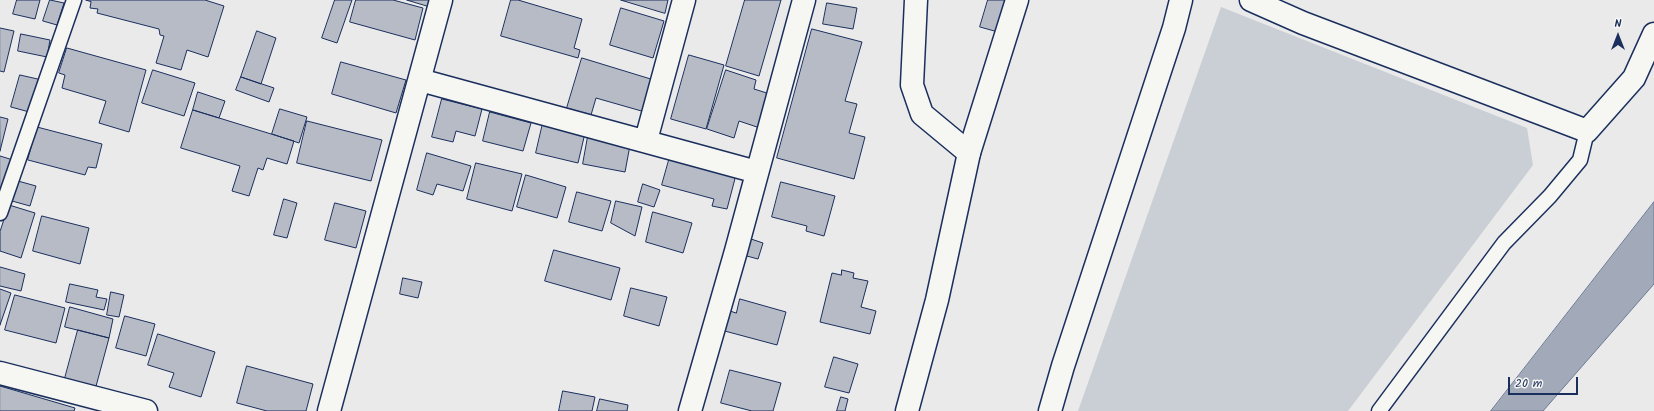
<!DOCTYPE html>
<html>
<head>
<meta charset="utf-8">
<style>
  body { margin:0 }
  #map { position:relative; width:1654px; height:411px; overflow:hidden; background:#e9eae9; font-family:Kalam,sans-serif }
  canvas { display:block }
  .north { position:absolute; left:1598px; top:16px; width:40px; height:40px; -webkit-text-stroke:3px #f6f6f2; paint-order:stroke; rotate:0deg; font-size:11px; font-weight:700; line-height:16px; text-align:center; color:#1b2f5e }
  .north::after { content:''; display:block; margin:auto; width:14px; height:18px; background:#1b2f5e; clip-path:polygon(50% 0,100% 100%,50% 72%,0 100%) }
  .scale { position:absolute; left:1508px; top:377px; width:70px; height:18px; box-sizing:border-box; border:2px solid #1b2f5e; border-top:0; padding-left:5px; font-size:12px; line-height:14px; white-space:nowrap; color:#1b2f5e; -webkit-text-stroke:3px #f6f6f2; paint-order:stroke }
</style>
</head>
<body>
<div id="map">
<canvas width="1654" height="411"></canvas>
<div class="north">N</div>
<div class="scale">20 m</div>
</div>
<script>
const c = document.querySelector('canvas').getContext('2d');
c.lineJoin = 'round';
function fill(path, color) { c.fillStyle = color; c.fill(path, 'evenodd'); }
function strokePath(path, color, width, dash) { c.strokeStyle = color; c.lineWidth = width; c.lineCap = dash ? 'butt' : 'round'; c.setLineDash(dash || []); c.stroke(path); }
const green = new Path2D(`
  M1221,7L1527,128L1533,165L1348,411H1078Z`);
const water = new Path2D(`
  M1654,202V284L1543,411H1491Z`);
const building = new Path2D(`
  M17,0H40L35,19L13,14Z
  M50,0L64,3L57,25L43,21Z
  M86,0H205L224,6L208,57L187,50L181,70L156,63L164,36L160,35L159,29L97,13L98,9L90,8L91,2Z
  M335,0H352L337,43L322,38Z
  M356,0H393L423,8L415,40L350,22Z
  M407,0H430L428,6Z
  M511,0H518L582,19L574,48L580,50L578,58L501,36Z
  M621,0H668L665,13Z
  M745,0H781L759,76L726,66Z
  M988,0H1006L998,32L980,27Z
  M827,3L857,8L853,29L823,24Z
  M621,8L664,21L653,58L610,45Z
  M0,28L14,31L4,72L0,71Z
  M812,29L862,42L845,101L857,104L849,133L865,137L854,179L777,158Z
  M257,31L276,38L261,84L241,77Z
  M21,34L50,40L47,57L18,51Z
  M67,48L146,70L129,132L99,123L106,101L62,88L65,75L59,73Z
  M689,55L724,65L706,129L671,119Z
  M582,58L654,80L645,112L596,98L591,115L567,108Z
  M341,62L406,80L396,113L332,94Z
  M153,70L195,83L184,116L142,103Z
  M726,70L756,80L754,89L770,94L760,128L739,121L734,138L707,129Z
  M20,75L42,80L33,113L11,107Z
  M241,77L274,88L269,102L236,90Z
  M198,92L225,101L219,118L193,110Z
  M442,99L482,109L475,136L456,131L453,142L432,137Z
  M280,109L307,117L299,143L272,134Z
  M193,110L294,141L287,164L267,158L263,170L258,168L249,196L232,191L240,166L181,148Z
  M490,112L531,123L523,151L483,141Z
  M0,117L8,119L0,151Z
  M307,121L382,140L371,181L297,163Z
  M543,123L585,133L578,163L536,153Z
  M37,127L102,144L96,168L88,167L85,175L28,160Z
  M589,131L631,140L625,172L583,164Z
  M427,153L471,166L463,191L437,184L433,195L417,190Z
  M671,153L737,171L727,209L712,206L714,199L662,185Z
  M0,156L13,160L3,191L0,190Z
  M476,163L522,174L512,211L467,199Z
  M526,175L566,187L557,218L517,207Z
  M18,181L36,186L30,206L12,201Z
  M781,182L835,196L824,236L806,231L807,226L772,217Z
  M643,184L660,190L654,207L638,202Z
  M577,192L611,201L602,231L569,222Z
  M284,199L297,203L287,238L274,235Z
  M616,201L642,207L635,236L611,223Z
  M335,203L366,211L356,248L325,240Z
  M9,205L35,213L21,258L0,251V232Z
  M653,212L692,223L683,253L646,242Z
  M42,216L89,228L80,264L33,251Z
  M748,238L763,243L758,259L743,255Z
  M554,250L620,268L611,300L545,281Z
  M0,267L25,274L21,291L0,286Z
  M842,270L854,273L853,278L868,281L861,307L876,311L870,334L820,322L832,273L841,275Z
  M403,278L422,282L418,298L400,294Z
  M70,284L98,290L96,297L107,299L104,310L66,302Z
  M631,288L667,297L659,326L624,316Z
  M0,289L11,293L0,325Z
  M111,292L124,295L119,317L107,315Z
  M15,295L65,308L56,343L5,330Z
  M740,299L786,312L777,345L721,330L727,310L736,313Z
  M70,307L113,319L109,338L65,327Z
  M125,316L155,324L146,356L116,348Z
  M78,330L109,338L95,390L64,382Z
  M158,334L215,352L201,397L169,387L174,373L148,365Z
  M834,357L858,364L849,393L825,387Z
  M247,366L313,384L306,411H267L237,403Z
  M730,370L781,383L773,411H752L721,403Z
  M0,386L75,408L74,411H0Z
  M563,391L595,397L592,411H559Z
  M841,397L848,399L845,411H837Z
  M600,399L628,405L627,411H597Z`);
const service = new Path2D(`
  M0,213L74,0
  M1379,411L1504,243L1550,196L1580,160L1587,131`);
const minor = new Path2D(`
  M1251,0L1303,23L1587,131L1634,78L1654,34
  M420,80L757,172
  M646,140L684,0
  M969,153L1017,0
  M0,373L146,411
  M329,411L441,0
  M690,411L736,251L804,0
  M1050,411L1063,366L1174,28L1181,0`);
const tertiary = new Path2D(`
  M907,411L937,300L969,153L922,114L912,85L916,0`);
fill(green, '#caced5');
fill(water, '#a2aaba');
strokePath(water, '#6c7995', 1);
fill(building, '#b6bbc6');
strokePath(building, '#1b2f5e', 1);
strokePath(service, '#1b2f5e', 17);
strokePath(minor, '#1b2f5e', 25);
strokePath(tertiary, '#1b2f5e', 25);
strokePath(service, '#f6f6f2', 14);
strokePath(minor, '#f6f6f2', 22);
strokePath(tertiary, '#f6f6f2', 22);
</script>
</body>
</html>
